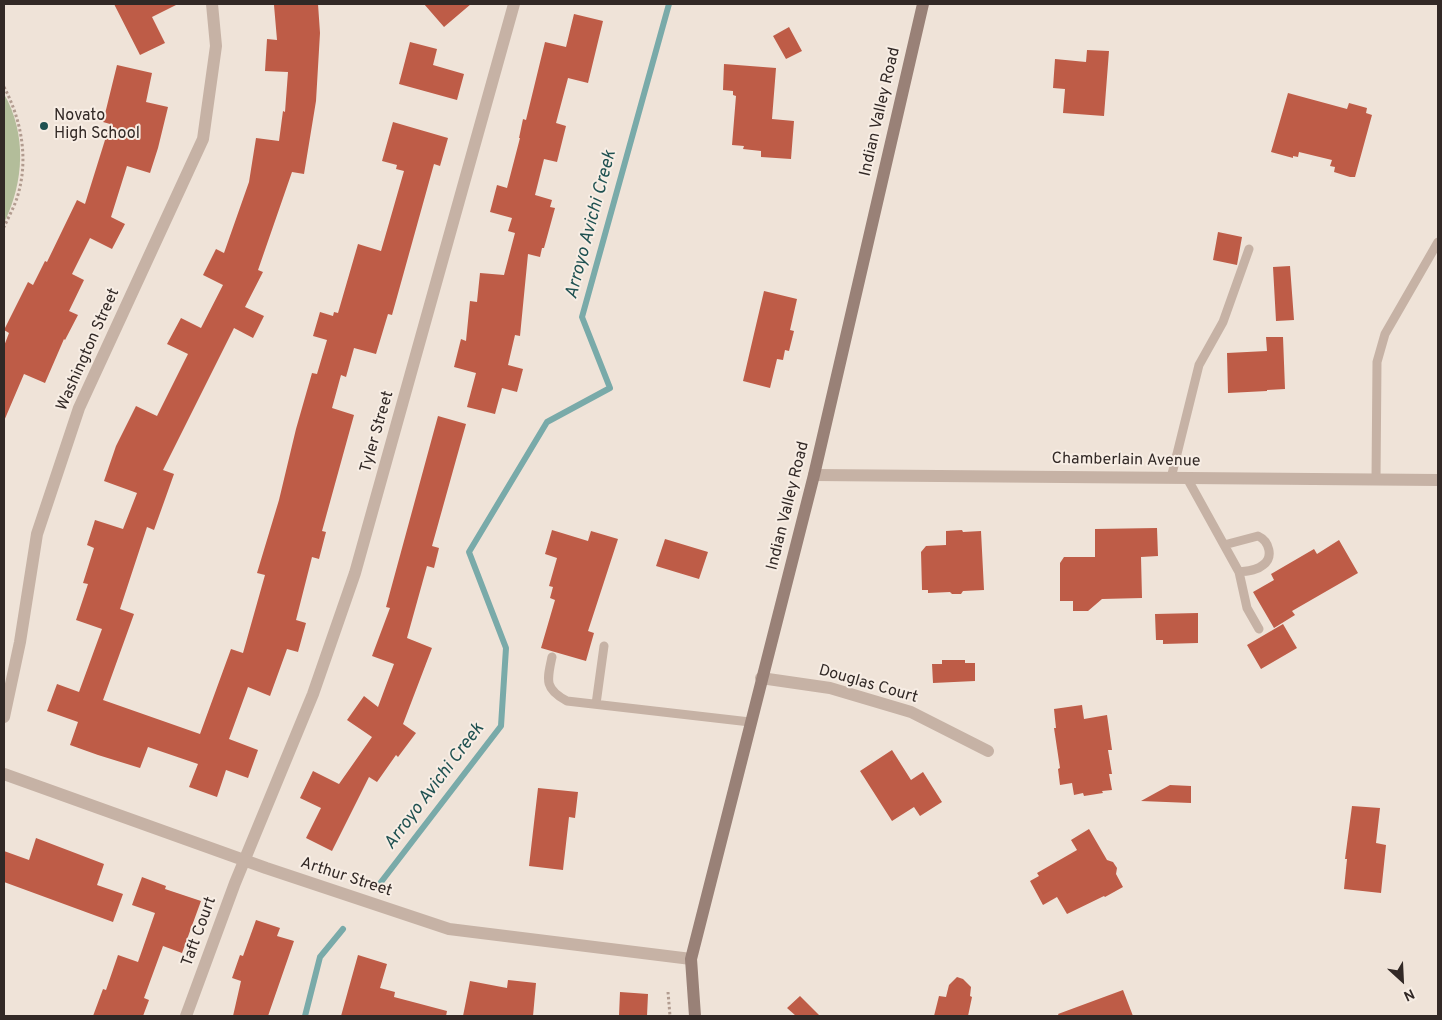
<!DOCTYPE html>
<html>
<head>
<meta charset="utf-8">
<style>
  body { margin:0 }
  #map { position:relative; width:1442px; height:1020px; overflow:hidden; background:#efe3d8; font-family:Overpass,sans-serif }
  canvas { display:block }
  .frame { position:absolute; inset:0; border:5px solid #322926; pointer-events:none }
  .north { position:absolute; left:1377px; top:955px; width:50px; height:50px; -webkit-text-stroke:4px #f7ede4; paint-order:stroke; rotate:155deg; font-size:14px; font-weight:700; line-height:20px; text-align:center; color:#322926 }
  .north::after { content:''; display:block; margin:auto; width:18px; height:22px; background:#322926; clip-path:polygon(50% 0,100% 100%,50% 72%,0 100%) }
</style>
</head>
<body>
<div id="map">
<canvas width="1442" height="1020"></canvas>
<div class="frame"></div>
<div class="north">N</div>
</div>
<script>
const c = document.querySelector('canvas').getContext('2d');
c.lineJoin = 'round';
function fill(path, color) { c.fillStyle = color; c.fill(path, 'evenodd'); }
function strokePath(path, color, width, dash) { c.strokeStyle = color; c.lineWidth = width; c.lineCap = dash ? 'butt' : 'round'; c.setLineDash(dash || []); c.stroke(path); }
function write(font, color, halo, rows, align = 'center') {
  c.font = font + ' Overpass,sans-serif'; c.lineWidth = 4; c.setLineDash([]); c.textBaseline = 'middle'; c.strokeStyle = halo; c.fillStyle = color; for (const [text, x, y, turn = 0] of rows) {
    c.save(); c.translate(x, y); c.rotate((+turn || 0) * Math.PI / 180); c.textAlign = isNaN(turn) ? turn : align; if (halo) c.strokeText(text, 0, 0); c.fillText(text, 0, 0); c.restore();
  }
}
const green = new Path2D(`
  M4,94C27,134 24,182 4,223Z`);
const stream = new Path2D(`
  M378,886L501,726L506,648L469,552L547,422L610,388L582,317L669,4
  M305,1016L320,957L343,929`);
const building = new Path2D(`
  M114,4H178L152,17L165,43L140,55Z
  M281,4H318L320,33L316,101L304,174L292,172L258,270L263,272L245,307L264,316L253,338L234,328L163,470L174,474L154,530L147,527L120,609L134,614L103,700L200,734L231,649L243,653L265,575L257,573L279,500L296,429L312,373L317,374L327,340L313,336L320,312L333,316L334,312L338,313L358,244L381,251L404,171L396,169L397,165L382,161L393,122L448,138L440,166L434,164L392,315L388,314L376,354L354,348L346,377L341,375L332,408L354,415L322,531L326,532L319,559L312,557L296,620L306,623L298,652L287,649L270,696L248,687L229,739L258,750L248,778L226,770L217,797L189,787L198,764L148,747L140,768L98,755L70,745L78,722L47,711L57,684L79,692L102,629L76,620L88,584L83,583L94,548L87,545L95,520L123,529L137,493L104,481L116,446L136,406L157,416L188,354L167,344L181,318L201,328L223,285L203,275L216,249L224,253L249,182L256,138L279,141L283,111L285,112L288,72L265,71L267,39L277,40L274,5Z
  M424,4H471L444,27Z
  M574,14L603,21L588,83L568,78L556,123L566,126L557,162L544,159L535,195L552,200L550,207L555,208L544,248H542L540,257L528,254L520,336L515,335L508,365L523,369L517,392L502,388L495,414L467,407L476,373L454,367L461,339L466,341L470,301L477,302L480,273L504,275L515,233L508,231L512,218L490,212L497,185L507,188L520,138H519L523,119L526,120L545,42L566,47Z
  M789,27L802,51L786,59L773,36Z
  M410,42L437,49L433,65L464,74L457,100L399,84Z
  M1087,50L1109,51L1104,116L1063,113L1065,89L1053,88L1055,59L1086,62Z
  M724,64L776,68L772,119L794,121L791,159L761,157V151L743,149L744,146L732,145L736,96L733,95V91L723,90Z
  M117,65L152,73L146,102L168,107L158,148L150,173L127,166L111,217L125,224L112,249L90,238L72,274L84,280L69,311L78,315L65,340L64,339L45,383L24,374L4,421V346L9,333L4,330L28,282L33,285L45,261L47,262L77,200L85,204L110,124L103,122Z
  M1288,93L1347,109L1349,103L1367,108L1366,113L1372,115L1355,177H1350L1334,172L1335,167L1330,166L1332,160L1299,152L1298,157L1293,156V158L1271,152Z
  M1218,232L1242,237L1237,265L1213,260Z
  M1290,266L1294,320L1276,321L1273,267Z
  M764,291L797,299L790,330L794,331L789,351L785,350L783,360L777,359L770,388L743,381Z
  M1266,337H1283L1285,389L1267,390V391L1228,393L1227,353L1267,351Z
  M438,416L466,424L432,546L439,548L434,568L427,566L407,638L432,648L403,724L416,733L398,757L396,755L377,782L369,777L332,851L306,838L321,808L300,798L313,771L339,784L372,737L347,720L364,696L378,707L394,664L372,656L390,608L386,607Z
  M1157,528L1158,556L1141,557L1142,598L1102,599L1088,611H1073V601H1060V563L1064,557H1095V529Z
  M552,530L588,541L591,531L618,539L588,631L594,633L586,661L541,648L555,600L550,598L553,587L549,586L557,558L545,554Z
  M962,530L963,532L981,531L984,590L963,591L961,594H952L950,592L928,593V590H922L921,552L926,546L946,545V531Z
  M665,539L708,552L699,579L656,566Z
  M1339,540L1358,573L1292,611L1295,615L1274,628L1253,592L1274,580L1271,574L1314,549L1317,554Z
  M1198,613V643L1163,644V640H1156L1155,614Z
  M1283,624L1297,648L1261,669L1247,645Z
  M942,660H965V663H975V681L933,683L932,664H942Z
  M1082,705L1084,719L1107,715L1112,750H1108L1112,774H1109L1112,790L1102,791L1103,793L1084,796L1083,793L1074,795L1072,783L1060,785L1058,769L1060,768L1054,728H1056L1054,709Z
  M892,750L911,780L923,772L942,802L920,816L914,807L892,821L860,771Z
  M1170,785L1191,786V803L1141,801Z
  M538,788L578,792L575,818L569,817L563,870L529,866Z
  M1352,806L1380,808L1376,843L1386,845L1381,893L1344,889L1347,859H1345Z
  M1089,829L1107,860L1113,862L1117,868L1116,874L1123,887L1105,897L1104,896L1067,914L1057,897L1043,905L1030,881L1039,876L1037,873L1077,850L1071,840Z
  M36,838L104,864L97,885L123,894L113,922L4,882V851L29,860Z
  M142,877L166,886L165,889L201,901L182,953L163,946L144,998L149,1000L143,1016H93L103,989L106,990L118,955L138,962L155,913L132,905Z
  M256,920L280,928L277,936L294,941L268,1016H233L241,981L232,978L240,955L243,956Z
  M358,955L387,964L380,988L395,992L394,997L447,1011L446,1016H341Z
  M957,977L963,979L971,987L970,996L972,997L968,1016H934L939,996L946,997L949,985Z
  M508,980L536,983L533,1016H463L470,981L507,988Z
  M1123,990L1133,1016H1059L1058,1014Z
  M620,992L648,994L647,1016H619Z
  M800,996L820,1016H796L787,1008Z`);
const path = new Path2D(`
  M4,87C21,119 28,156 19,191C16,204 9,216 4,227
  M668,992L670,1016`);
const lane = new Path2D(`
  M1171,478L1199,365L1223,322L1249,249
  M1187,478L1239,572L1247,608L1259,629
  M1376,479L1377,362L1385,334L1438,242
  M1224,545L1258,536C1269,541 1274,557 1263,565C1256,571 1247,571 1239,572
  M552,657C547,680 544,689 567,701L750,722
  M596,704L604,646`);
const street = new Path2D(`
  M814,475L1438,480
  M761,678L830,688L911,712L988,751
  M4,717L20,642L37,534L79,408L203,139L216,46L212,4
  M4,774L266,868L449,929L691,959
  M186,1016L235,883L313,694L355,573L514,4`);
const secondary = new Path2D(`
  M695,1016L691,959L814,475L923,4`);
const markers = [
  [44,126,5,"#1f5151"]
];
const streetNames = [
  ["Indian Valley Road",881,112,-77],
  ["Washington Street",89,350,-66],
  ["Tyler Street",378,432,-74],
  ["Chamberlain Avenue",1126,461,1],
  ["Indian Valley Road",789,506,-76],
  ["Douglas Court",868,685,16],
  ["Arthur Street",346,878,18],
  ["Taft Court",200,932,-70]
];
const poiNames = [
  ["Novato",54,117],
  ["High School",54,135]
];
const waterNames = [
  ["Arroyo Avichi Creek",592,225,-75],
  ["Arroyo Avichi Creek",435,787,-53]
];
fill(green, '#b3bd9a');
strokePath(stream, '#79aaa9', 6);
fill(building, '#be5c47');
strokePath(path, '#b29c90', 3, [2.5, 2.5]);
strokePath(lane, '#c6b2a5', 9);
strokePath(street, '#c6b2a5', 12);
strokePath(secondary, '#998177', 12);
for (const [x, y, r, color] of markers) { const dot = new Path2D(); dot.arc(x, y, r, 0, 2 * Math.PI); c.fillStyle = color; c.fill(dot); strokePath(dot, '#f7ede4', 2); }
write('16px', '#322926', '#f7ede4', streetNames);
write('16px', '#322926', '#f7ede4', poiNames, 'left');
write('italic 18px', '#1f5151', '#f7ede4', waterNames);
</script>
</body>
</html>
